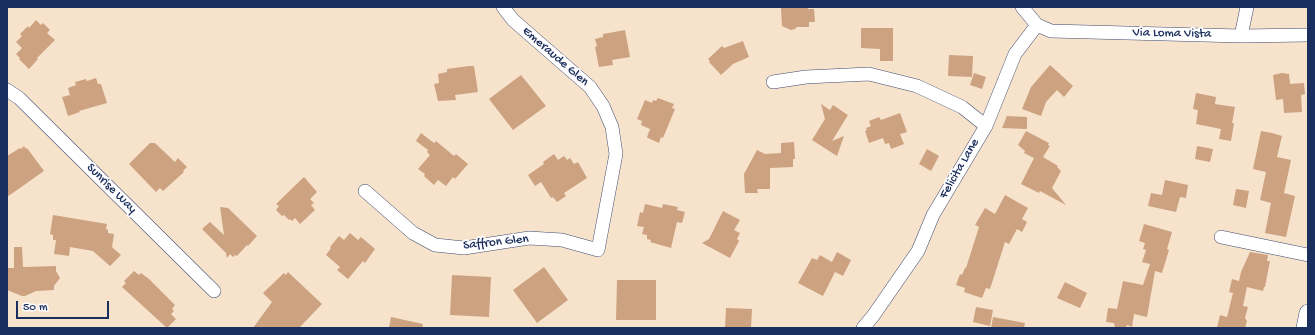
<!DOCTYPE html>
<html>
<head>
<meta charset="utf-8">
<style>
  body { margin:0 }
  #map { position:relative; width:1315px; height:335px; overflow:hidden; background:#f7e3cc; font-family:"Gochi Hand",sans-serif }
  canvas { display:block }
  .frame { position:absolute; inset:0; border:8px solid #1b2f5e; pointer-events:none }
  .scale { position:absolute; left:16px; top:301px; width:93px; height:18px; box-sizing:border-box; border:2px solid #1b2f5e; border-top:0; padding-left:5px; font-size:12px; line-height:14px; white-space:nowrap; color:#1b2f5e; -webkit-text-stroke:3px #fff; paint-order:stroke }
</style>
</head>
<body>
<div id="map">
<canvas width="1315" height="335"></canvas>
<div class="frame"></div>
<div class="scale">50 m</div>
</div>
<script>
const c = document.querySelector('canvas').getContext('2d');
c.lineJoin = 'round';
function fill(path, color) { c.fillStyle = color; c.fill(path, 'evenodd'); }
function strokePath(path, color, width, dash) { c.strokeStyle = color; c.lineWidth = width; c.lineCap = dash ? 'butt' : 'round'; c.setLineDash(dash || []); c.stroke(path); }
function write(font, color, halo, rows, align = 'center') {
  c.font = font + ' "Gochi Hand",sans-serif'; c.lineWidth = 3.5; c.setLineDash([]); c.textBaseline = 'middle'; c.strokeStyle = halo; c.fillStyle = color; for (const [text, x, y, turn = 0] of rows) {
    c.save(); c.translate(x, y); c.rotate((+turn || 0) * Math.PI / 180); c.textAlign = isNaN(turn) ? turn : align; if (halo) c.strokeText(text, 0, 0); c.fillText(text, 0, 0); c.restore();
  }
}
const building = new Path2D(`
  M808,7V9H814L815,22H809V27H797L795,29L791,30L782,26L781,8Z
  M36,20L41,25L43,23L50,30L47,33L55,40L37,58L38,59L29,69L19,59L20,58L16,54L22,48L16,42L22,36L20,34L28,26L29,28Z
  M861,28H893V61H880V49L861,48Z
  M625,30L630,57L612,60L613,65L599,67L595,47L597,46L595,39L603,37V34Z
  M743,41L749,57L733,64L721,75L709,62L710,61L708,59L722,46L724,48Z
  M949,55L973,56L972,77L948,76Z
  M1050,65L1073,86L1064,97L1057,90L1046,102L1041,116L1022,109L1031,87Z
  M469,66H474L478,92L455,95L456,100L438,101L434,84L439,83L438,74L447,72V69Z
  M974,73L986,77L982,89L970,85Z
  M1282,73L1289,74L1290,84L1304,83L1305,94L1301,95L1302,112L1284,113L1283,99L1276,100L1273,75Z
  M521,75L546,106L513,130L489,99Z
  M96,78L98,84H101L107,103L79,111L80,112L68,116L62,97L70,95L68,88L76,85L75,82L86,79L87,81Z
  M1196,93L1216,97L1215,104L1235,107L1232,123H1234L1231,141L1219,139L1221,129L1196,124L1198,110L1193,109Z
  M658,98L674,104L672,108L675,109L663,138L661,137L659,143L648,138L647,137L650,129L641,125L642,121L637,119L645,100L652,103L653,100L656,101Z
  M821,104L830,110L833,105L848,115L832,141L844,136L837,156L812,140L825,119Z
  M900,113L907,132L900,134L904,144L891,149L889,143L885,144L883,138L869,143L865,131L867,130L866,128L871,126L869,121L879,117L881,120Z
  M1007,116L1027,117V129L1002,128Z
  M1026,131L1049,143L1048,145L1050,146L1043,157L1058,166L1057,167L1061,171L1052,188L1066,205L1040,191L1039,193L1021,184L1034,158L1024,153L1025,151L1018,145Z
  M1261,131L1272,133L1282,136L1277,157L1291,160L1284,193L1295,196L1286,237L1265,233L1271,203L1260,200L1266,172L1253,169Z
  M421,133L434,143L436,141L454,156L456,154L468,164L455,179L453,177L446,186L438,180L434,185L424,176L425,174L418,169L430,155L427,152L428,150L416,141Z
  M794,142L795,159H793V167L770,168V189H757L758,193H745L744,174L757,150L765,154L781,153V143Z
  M150,143H155L175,162L178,158L187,167L183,171L184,172L163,191L160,188L156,192L129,164Z
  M24,146L26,149L27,148L44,171L7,197V156L20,148L21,149Z
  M1197,146L1213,149L1210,162L1195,159Z
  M927,149L939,156L931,171L919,164Z
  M554,154L558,160L564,156L567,160L570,158L574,164L578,162L587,178L564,193L566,196L557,202L553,197L551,198L541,182L535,186L528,175L544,164L543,162Z
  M304,177L317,192L310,199L314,203L311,205L315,210L300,224L295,218L292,221L290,219L289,220L284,215L282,216L276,210L279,206L276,204Z
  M1165,180L1188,185L1186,198L1180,197L1176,212L1148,206L1151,193L1162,195Z
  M1236,189L1249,191L1246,208L1233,205Z
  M1005,195L1028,208L1022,219L1027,222L1022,232L1017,229L1009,244L1005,242L990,289L986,288L982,298L964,292L965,288L956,285L960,274L962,275L965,268H966L979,227L975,225L985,208L995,214Z
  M645,204L662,208L663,204L678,207L677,210L685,212L682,223L677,222L671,248L650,242L651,240L647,239V235L642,234L644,227L637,226L640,212L643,213Z
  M220,207L228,208L257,236L248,246L247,245L237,256L235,255L233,257L230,254L227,258L226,253L202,229L210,222L224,235Z
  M723,211L740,220L734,230L740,233L737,239L739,241L730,258L702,243L709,239Z
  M53,215L107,224L106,229L108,230V233L114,234L112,247L121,255L110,266L93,251L70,247L69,256L54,254L56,240H53V235L50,234Z
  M1144,224L1172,232L1167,249L1169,250L1162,273L1155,271L1147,317L1134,314L1132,327L1127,325L1126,328H1115L1114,323L1106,322L1108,308L1117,309L1123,281L1143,285L1150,264L1142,262L1146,250L1143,249L1145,243L1139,241Z
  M350,233L358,240L361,237L375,249L365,263L363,261L348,279L337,270L340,267L326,255L331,248L330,247L339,236L344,240Z
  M14,247H22L23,267L56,266V271L60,278L54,286V290L36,291L25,296H22L7,290V268H14Z
  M837,252L851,260L843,276L835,272L823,296L798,283L812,258L817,260L820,255L832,262Z
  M1250,252L1268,255L1267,261H1270L1265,287H1264L1263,291L1247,287L1243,306L1248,307L1245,318L1247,321L1245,328H1217L1220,315L1227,317L1233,293L1229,292L1232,279L1239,281L1241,272Z
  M544,267L568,300L537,323L513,290Z
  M134,271L139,275L141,273L149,279L175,305L172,309L174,311L171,314L176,319L167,328L122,287L126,283L124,281Z
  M288,272L322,304L299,328H253L272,302L263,293L284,273L286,275Z
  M452,275L491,277L489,317L450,315Z
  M617,280H656V320H616Z
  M1065,282L1087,293L1080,308L1057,298Z
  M976,307L993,310L990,326L973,322Z
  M726,308L752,309L751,328H725Z
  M391,317L423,324L422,328H389Z
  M993,317L1025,323L1024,328H991Z`);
const minor = new Path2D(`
  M1022,7L1037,25L1051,31L1241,36L1308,35
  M1241,36L1247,7
  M773,82L806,77L869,74L917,86L962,107L986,126
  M7,90L19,98L214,291
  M365,191L413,233L435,245L464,248L529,238L562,240L598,250L616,154L612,127L603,106L590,87L513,20L503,7
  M1221,237L1308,255
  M863,328L873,316L918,251L933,215L986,126L1015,54L1037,25`);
const major = new Path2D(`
  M1305,328L1308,313`);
const streetNames = [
  ["Via Loma Vista",1172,34,1],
  ["Emeraude Glen",555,57,41],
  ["Felicita Lane",960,169,-60],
  ["Sunrise Way",111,189,45],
  ["Saffron Glen",496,243,-6]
];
fill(building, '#cca281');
strokePath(minor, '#3c4a6e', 14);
strokePath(major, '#3c4a6e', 18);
strokePath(minor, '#fff', 13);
strokePath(major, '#fff', 17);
write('13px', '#1b2f5e', '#fff', streetNames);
</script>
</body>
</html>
